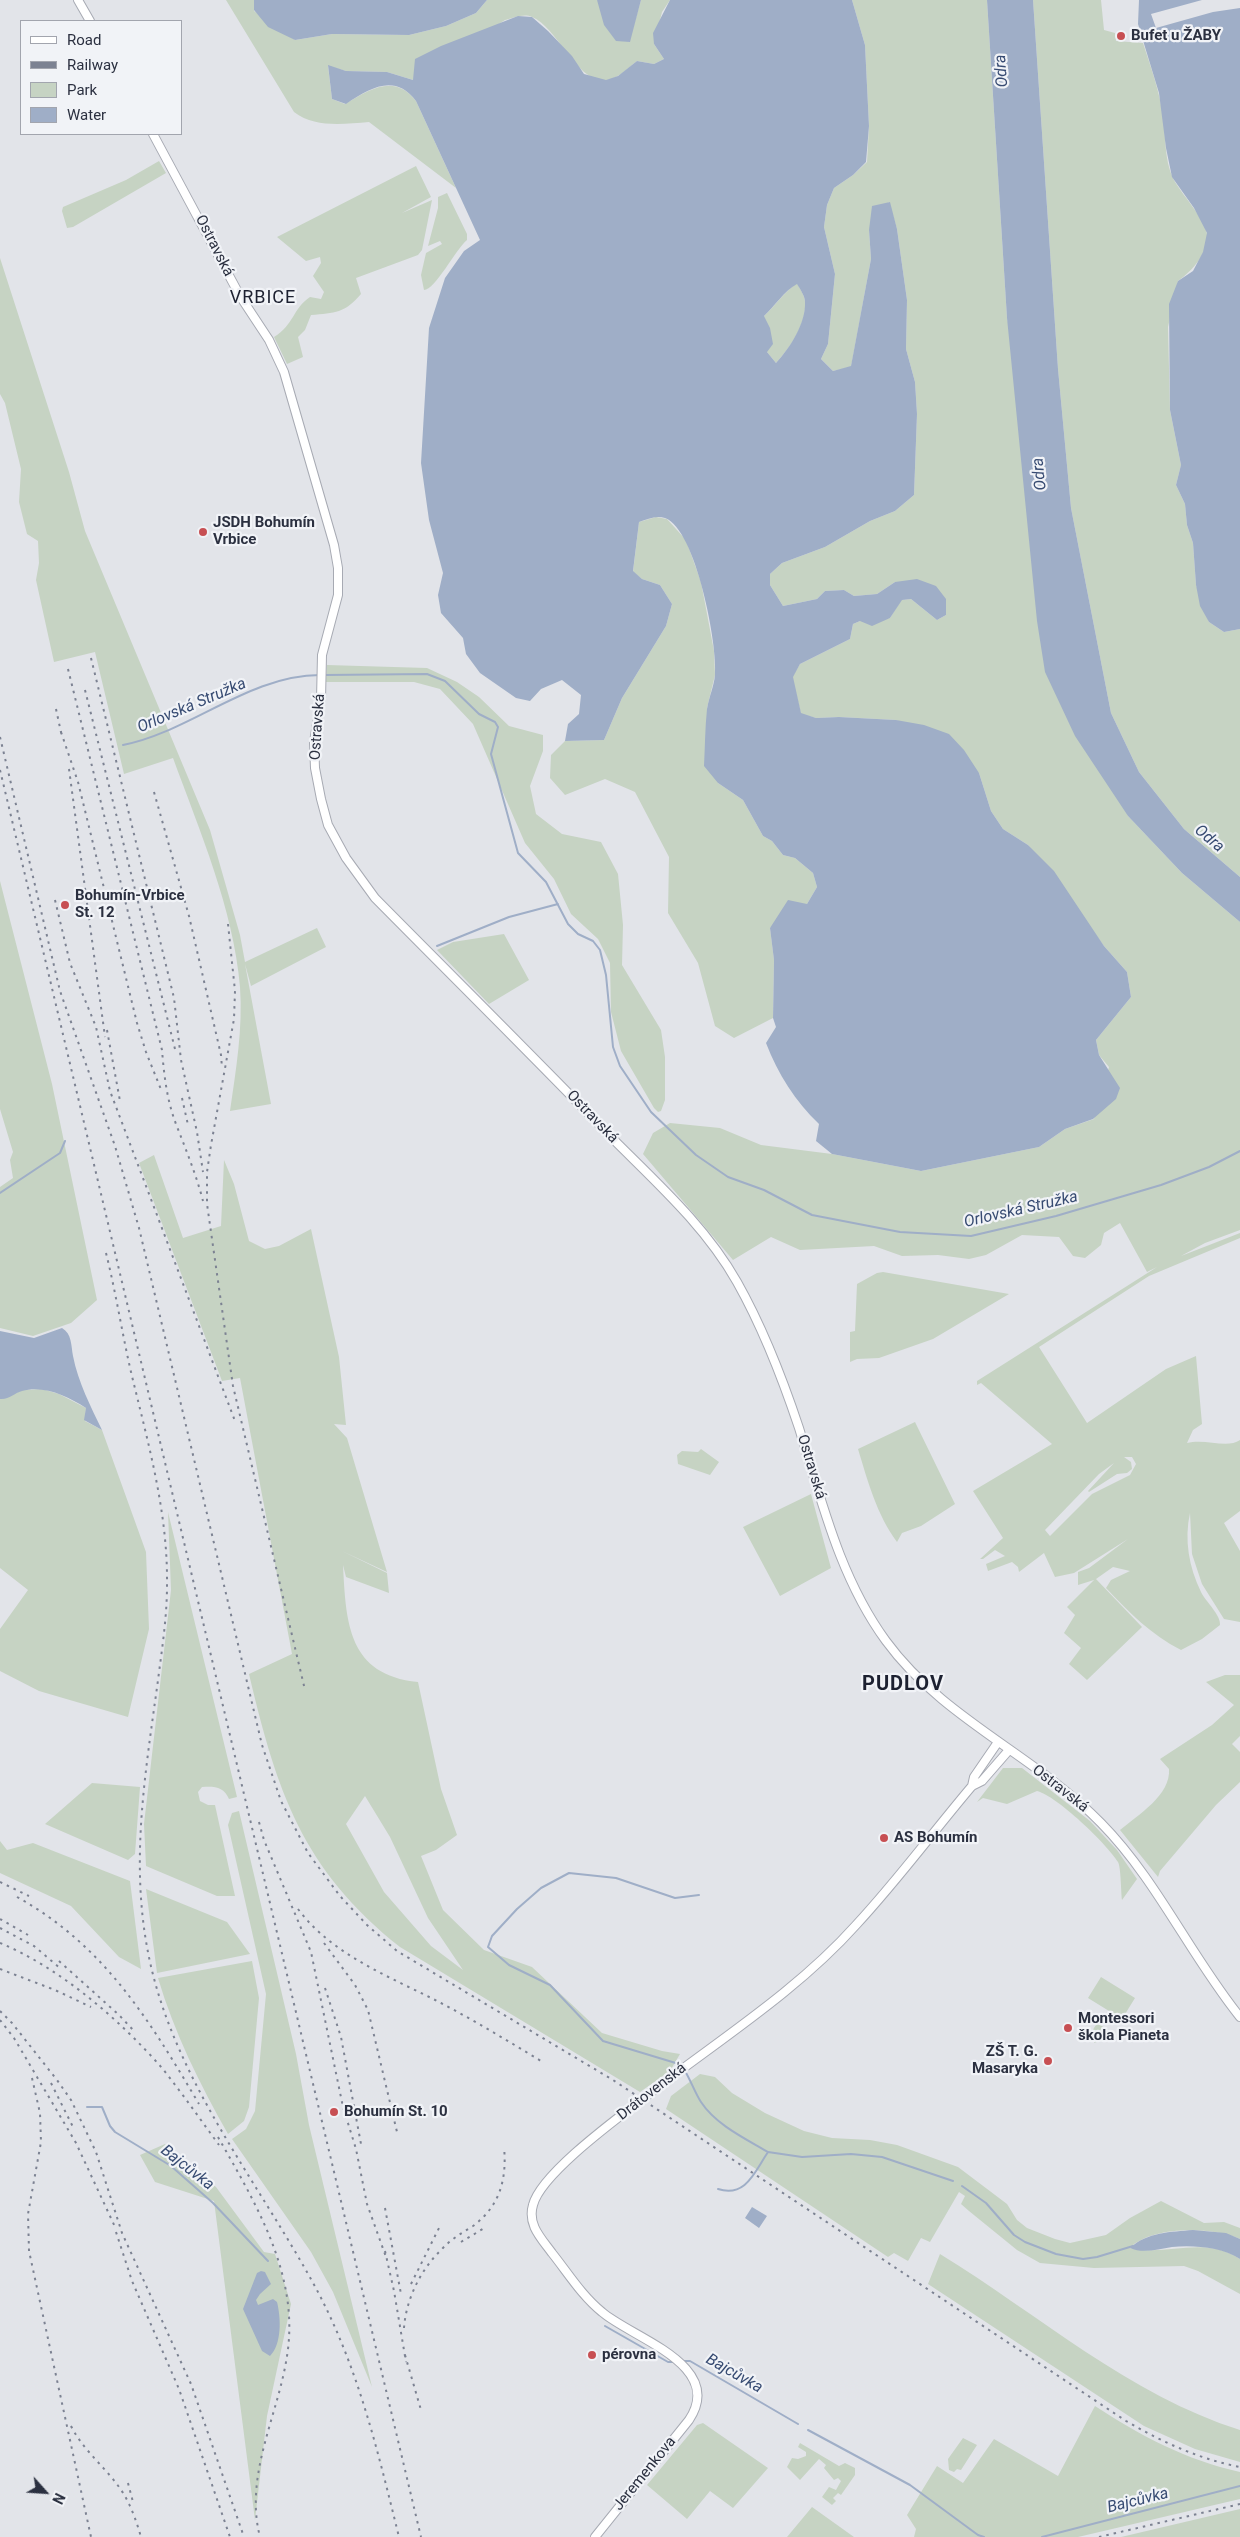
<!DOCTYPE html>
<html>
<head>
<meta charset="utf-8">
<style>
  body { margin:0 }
  #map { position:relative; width:1240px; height:2537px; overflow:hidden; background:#e2e4e9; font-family:Roboto,sans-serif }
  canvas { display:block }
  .legend { position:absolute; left:20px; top:20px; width:162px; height:115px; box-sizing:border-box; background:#f1f3f7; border:1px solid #a2a5ae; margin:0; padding:6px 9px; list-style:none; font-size:15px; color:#2b3040 }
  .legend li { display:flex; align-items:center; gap:10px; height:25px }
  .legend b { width:25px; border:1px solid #a2a5ae }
  .north { position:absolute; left:20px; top:2467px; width:50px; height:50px; -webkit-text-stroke:4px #f1f3f7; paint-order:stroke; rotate:116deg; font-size:14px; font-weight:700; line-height:20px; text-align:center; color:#2b3040 }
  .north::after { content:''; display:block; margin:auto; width:18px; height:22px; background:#2b3040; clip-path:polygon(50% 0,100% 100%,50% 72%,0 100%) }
</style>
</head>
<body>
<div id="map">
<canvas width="1240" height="2537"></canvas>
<ul class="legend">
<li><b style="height:6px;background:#fff"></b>Road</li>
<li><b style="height:6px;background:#7c8292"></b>Railway</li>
<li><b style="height:14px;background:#c6d3c3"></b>Park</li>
<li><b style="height:14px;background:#9faec7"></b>Water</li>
</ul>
<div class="north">N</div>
</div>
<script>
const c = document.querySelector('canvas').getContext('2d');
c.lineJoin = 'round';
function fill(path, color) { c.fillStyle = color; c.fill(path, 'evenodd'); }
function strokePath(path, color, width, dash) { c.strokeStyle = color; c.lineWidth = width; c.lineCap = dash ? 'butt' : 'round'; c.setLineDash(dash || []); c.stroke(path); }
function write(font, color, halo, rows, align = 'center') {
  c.font = font + ' Roboto,sans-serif'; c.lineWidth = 4.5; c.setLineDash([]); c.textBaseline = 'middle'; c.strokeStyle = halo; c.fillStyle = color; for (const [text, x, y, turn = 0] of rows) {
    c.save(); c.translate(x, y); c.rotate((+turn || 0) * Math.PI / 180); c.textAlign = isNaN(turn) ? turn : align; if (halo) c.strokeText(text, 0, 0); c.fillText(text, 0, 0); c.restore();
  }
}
const green = new Path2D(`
  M226,0H254V11L295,40L332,34L409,35L446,26L476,13L487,0H597L629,42L641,0H670L662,12L654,44L664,59L654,64L637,61C628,68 619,78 607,80C577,85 558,27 532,17C524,13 513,18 505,20L413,80L387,72L346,71L328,66L332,99L345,104C370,89 395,73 416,101L456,188L369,122C343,124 315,128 294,112Z
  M852,0H987L1007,318L1128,816L1182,873L1240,922V1230L1205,1243L1181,1256L1240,1233V1238L1149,1276L1039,1347L1087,1423L1166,1369L1196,1356L1202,1424L1193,1430L1187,1443C1205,1438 1227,1449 1240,1440V1511L1224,1523L1240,1551V1622L1224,1619L1202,1584L1192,1554L1190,1513C1184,1540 1189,1567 1201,1592C1206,1602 1221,1615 1220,1625L1202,1639L1181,1650C1151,1635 1129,1612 1106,1588L1111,1580L1130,1571L1113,1567L1096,1579L1142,1627L1087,1680L1069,1664L1081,1648L1064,1633L1075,1615L1067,1607L1094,1580L1078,1585V1572L1089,1568L1128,1539L1074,1573L1055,1577L1044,1553L1019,1572L1018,1567L1012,1562L988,1571L986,1564L1005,1556L995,1550L983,1559H980L1003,1538L973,1491L1052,1444L981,1383L977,1385V1381L1157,1267L1147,1272L1120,1223L1104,1233L1101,1245L1085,1258L1073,1256L1059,1237L1022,1235L986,1255L969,1259L938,1255L902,1256L874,1246L800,1250L771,1237L733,1260L643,1154L653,1133L670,1123L720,1128L761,1145L832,1154L921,1171L1039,1147L1065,1129L1094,1119L1109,1067L1099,1055L1096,1040L1131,997L1127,972L1104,946L1028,845L1003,829L991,811L979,773L896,720L839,717L816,718L801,714L792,677L800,664L850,639L853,624L860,621L890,618L901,600L911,599L937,620L946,615L895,582L877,594L854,596L844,590L825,591L817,599L783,606L770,585V574L782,563L825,547L870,521L895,511L914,495L917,414L915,382L906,349L907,300L897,229L889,202L869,230L871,259L851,367L833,371L821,359L828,344L835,274L824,227L827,205L834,188L853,175L867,162L869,126L865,45ZM1124,1457H1132L1136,1464L1130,1475L1092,1494L1050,1536L1045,1530L1099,1474L1114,1463L1088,1491L1089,1492L1117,1474L1127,1473L1132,1469L1131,1462Z
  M1033,0H1101L1104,30L1115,33L1116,41L1143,43C1151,68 1160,92 1163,117C1166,136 1164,160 1173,178C1180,193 1205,218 1207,234C1209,253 1192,271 1178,281L1168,327L1170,410L1181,465L1176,485L1185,504L1187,525L1193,543L1196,585L1209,622L1224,632L1240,629V877L1184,829L1139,772L1111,713L1071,508L1058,369Z
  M159,161L166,173L73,227L67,228L62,211L63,207L126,180Z
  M416,166L431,197L402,213L432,200L422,250L418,255L356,278L361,294C345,313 335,313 311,315L305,330L298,337L303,357L287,364L274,337C294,325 293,308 310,297L321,299L324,292L313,276L321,263L320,257L306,261L277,237Z
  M447,193L467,234V240C456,249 435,290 424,290L421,275L426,253L442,244L440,241L428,246L438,208V197Z
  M0,258L69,472L85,531L210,830L240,935L245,962L317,928L326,947L251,986L245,964L271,1104L230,1111C236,1070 243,1028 240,987C233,908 200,832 173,758L124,774L95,652L54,662L36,580L39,563L38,541L27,534L19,502L21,469L5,403L0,394Z
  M797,283C800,289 805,296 805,302C807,323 790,348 776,363L767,352L764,316C776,305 784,292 797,283Z
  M656,517L667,519L686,540L701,582L714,651L715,675L707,708L718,783L743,800L763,836L772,841L783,855L795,858L813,873L817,887L807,904L770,928L774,960L773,1018L734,1038L715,1026L698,963L668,913L669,857L635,792L605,779L565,795L550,778L551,755L565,741L604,740L622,698L666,626L672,604L660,585L642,579L633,572L639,522Z
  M327,665L427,668L457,682L479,697L509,726L543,735V751L530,786L536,814L562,834L601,842L618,874L623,925L622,965L661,1030L665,1057V1100L661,1111L658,1112L654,1108L621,1051L611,1012L610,963L598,939L571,914L554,879L525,843L473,724L440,689L414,682H326Z
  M0,881L52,1084L97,1300L71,1323L33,1336L0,1328V1187L13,1178L10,1160L13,1152L0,1109Z
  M504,934L529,980L489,1004L437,950L453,942Z
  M154,1155L183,1238L221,1226L224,1160L234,1184L249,1241L265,1249L279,1246L311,1229L339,1357L346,1425L334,1424L347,1438L387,1572L342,1551L387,1573L389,1593L346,1577L343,1565C346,1623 348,1675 418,1682L441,1789L457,1835L436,1850L421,1856L443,1910L484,1950L532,1967L602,2033L662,2051L680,2054L670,2071L640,2092L400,1947C302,1869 277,1792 249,1674L292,1654L240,1378L222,1381L139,1163ZM365,1796L390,1837L428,1918L463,1970L431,1946L384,1892L346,1824Z
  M883,1272L1009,1294L933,1339L879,1358L857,1359L850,1362V1332L855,1331L857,1284L877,1273Z
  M42,1389L59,1394L86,1408L85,1421L102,1430L146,1552L149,1629L128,1717L39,1691L0,1671V1629L28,1590L0,1568V1399L23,1390Z
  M915,1422L955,1504L921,1526L902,1533L897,1542C877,1515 868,1482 858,1449Z
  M701,1449L719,1462L710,1475L678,1464L677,1455L682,1451L698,1452Z
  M811,1494L831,1568L780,1596L743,1527Z
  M168,1512L237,1797L229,1799C224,1787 215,1786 202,1787L198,1792L200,1801L208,1805H215L235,1896H217L146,1866L144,1824L171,1590Z
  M1225,1675H1240V1736L1232,1744L1240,1752V1782L1216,1805L1160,1871L1158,1877L1120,1830C1138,1815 1171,1795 1169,1769L1160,1759L1212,1725L1234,1705L1206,1682Z
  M1003,1768H1022L1090,1821L1117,1850L1137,1879L1122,1900C1121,1892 1121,1867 1118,1862C1107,1844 1057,1796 1037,1791L1007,1804L983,1798L977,1802Z
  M92,1783L140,1787L135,1854L128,1860L45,1824Z
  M239,1811L296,2054L309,2125L372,2387L333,2292L311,2252L232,2139L246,2129L255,2111L266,1994L228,1825L232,1813Z
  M0,1841L7,1850L33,1843L130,1881L141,1969L119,1957L71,1906L0,1873Z
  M146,1889L227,1922L250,1954L157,1973Z
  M252,1961L259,1998L249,2107L244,2121L228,2134C200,2085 174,2032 158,1978Z
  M1101,1977L1135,1998L1122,2019L1088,1998Z
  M1097,2023L1105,2028L1095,2043L1088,2038Z
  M700,2074L715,2077L732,2093L765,2113L804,2131L832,2138L870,2140L897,2145L958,2167L1007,2204L1017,2220L1027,2228L1055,2239L1070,2243L1106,2235L1130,2218L1161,2201L1204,2223L1224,2222L1240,2228V2239C1213,2227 1152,2225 1130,2248C1166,2257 1204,2235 1240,2259V2294L1198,2271L1184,2266L1094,2268L1040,2263L1017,2250L969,2211L961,2204L965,2196L959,2192L930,2242L921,2238L908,2261L894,2253L888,2257L666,2109L671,2096Z
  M165,2144L216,2187L264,2252L275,2254L291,2304L267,2416L255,2520L214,2201L155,2182L140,2155Z
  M940,2254C1038,2314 1129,2395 1240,2430V2462L1195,2449L1144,2426L928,2284Z
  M1095,2406C1141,2436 1186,2460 1240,2472V2499L1078,2537H914L916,2529L907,2515L937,2466L963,2483L994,2439L1058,2476Z
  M703,2423L768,2468L733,2508L710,2491L687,2519L647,2485L697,2425Z
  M963,2438L977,2445L961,2470L957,2469L954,2472L949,2470L948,2459Z
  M800,2443L839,2466L845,2463L855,2468V2475L841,2495L838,2493L833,2498L836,2501L832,2505L822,2497L829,2487L836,2490L841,2481L838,2478L834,2480L824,2468L826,2465L819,2459L800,2480L787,2467L792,2458L798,2459L806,2456V2452L798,2447Z
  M812,2507L854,2537H787Z
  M1240,2509V2537H1121Z`);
const water = new Path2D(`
  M254,0H487L476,13L446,26L409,35L332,34L295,40L268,27L254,10Z
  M597,0H641L630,42L616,41L604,25Z
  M670,0H852L865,45L869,126L866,162L853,175L834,188L827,205L824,227L835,274L828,344L821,359L833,371L851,366L871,259L869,230L872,206L890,202L897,229L907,300L906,349L915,382L917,414L914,495L895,511L870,521L825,547L782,563L770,574V585L783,606L817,599L825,591L844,590L854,596L877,594L895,582L917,579L936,586L946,599V615L937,620L911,599L902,600L890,618L872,626L860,621L853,624L850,639L800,664L793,677L801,713L816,718L839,717L896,720L924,725L949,734L964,750L979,773L991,811L1003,829L1028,845L1054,871L1104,946L1127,972L1131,997L1096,1040L1099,1055L1120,1088L1116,1099L1093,1119L1065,1129L1039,1147L921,1171L832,1154L816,1141L819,1124C795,1101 778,1074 766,1043L776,1027L773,1018L774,960L770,928L788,900L807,904L817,887L813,873L795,858L783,855L772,841L763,836L743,800L718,783L704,766C705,747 705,728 707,709C709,697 714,686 715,675C718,646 696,529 665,518C656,515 648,519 639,522L633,571L642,579L660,585L672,604L666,626L622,698L604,740L565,741L568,724L579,714L581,695L562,680L541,689L530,701L516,698L480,673L466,654L463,638L441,613L438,595L443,573L429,520L421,463L429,328L445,278L464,251L480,240L416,101C395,73 370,88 346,104L332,99L328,65L346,71L387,72L413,80L415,59L441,46L518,16L532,17L548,31L572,56L584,74L606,80L618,76L637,61L654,64L664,59L654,44L653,33ZM797,284C800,289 805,296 805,302C806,323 790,348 776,363L767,352L773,344L770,328L764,316C775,306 784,291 797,284Z
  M987,0H1033L1058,369L1071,508L1111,713L1139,772L1184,829L1240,877V922L1182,873L1128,816L1075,736L1045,672L1037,621L1007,318Z
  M1139,0H1202L1151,14L1156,28L1213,12L1240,8V629L1224,632L1209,622L1200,606L1196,585L1193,543L1187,525L1185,504L1176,485L1181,465L1170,410L1169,304L1178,281L1193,271L1203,252L1207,233L1194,208L1172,177L1166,148L1159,93L1138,24Z
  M62,1328C72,1334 71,1345 73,1356C78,1382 91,1407 102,1430L84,1420L86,1408C67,1396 44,1385 22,1391C14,1393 9,1400 0,1399V1331L34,1338Z
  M752,2207L767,2216L759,2228L745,2218Z
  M1193,2230L1226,2233L1240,2239V2259C1222,2247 1193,2245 1172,2247C1158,2249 1143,2254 1130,2248C1147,2232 1171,2232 1193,2230Z
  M261,2271L265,2272L271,2284L260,2294L256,2300L258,2305L273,2299L277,2302C281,2318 282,2344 270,2356L262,2351L243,2309L257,2273Z`);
const stream = new Path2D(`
  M325,675L427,674L445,681L479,714L495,722L498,727L491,754L518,853L546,882L568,924L578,934L593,941L600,950L606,975L613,1047L620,1066L651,1112L696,1155L728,1177L764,1190L812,1215L900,1232L971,1236L1056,1216L1161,1185L1209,1167L1240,1151
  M123,745C190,732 249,675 320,675
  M437,946L509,917L558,904
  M0,1193L60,1153L65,1141
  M682,2067L679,2064L603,2041L550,1985L509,1965L488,1947L492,1936L517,1909L541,1888L569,1873L616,1878L675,1898L699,1895
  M685,2071C691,2081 695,2093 701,2102C716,2125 746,2139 768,2152
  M87,2107H102L110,2126L115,2132L171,2166L213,2203L268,2261
  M962,2186L986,2203L1014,2235L1025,2242L1056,2254L1083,2259L1097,2257L1133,2246
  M718,2189C746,2198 755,2171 768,2152L802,2157L851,2154L882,2157L953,2181
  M605,2326L668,2362H675
  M682,2361H690L798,2424
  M808,2430L910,2485L978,2535L984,2537
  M1042,2537L1240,2486`);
const secondary = new Path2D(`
  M78,0L90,21
  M153,134L240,296L269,340L284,372L334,545L338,568V595L322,655L321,699L314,742L315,768L321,799L328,825L346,858L375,898C455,979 535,1058 614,1140C658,1184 706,1227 737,1282C763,1328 782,1377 799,1428C822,1502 840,1578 886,1641C943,1719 1035,1755 1101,1823C1157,1880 1190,1955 1240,2017
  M972,1786L974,1777L998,1742
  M595,2537L689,2420C726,2365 632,2338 602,2312C582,2296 568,2273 552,2253C542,2239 527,2225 533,2205C541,2173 622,2115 649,2094C719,2040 797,1991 856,1925C897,1881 933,1832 972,1786L982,1781L1009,1750`);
const rail = new Path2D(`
  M91,658L174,998L181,1060L197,1132L203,1172
  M68,669L162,1050C164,1075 167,1101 176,1124C186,1150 196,1174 203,1201
  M85,690L175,1049
  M56,709L62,737
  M61,732L78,782L137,1023L146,1052L162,1092
  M0,737L60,991L115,1146L139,1228L262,1745L281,1801L308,1853L340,1896L367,1925L397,1951L613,2080L1126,2421C1162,2442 1199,2459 1240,2467
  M69,769L105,1037
  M0,770L421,2537
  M154,792L189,916L221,1055L222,1068
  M55,900L70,963L96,1027L110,1091L235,1421
  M228,924L235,991L234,1019L211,1145L207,1172V1204L233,1386L305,1690
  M107,1030L120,1101
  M182,1098L188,1125
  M106,1253C116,1293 122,1333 131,1372C148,1443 168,1512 167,1585C167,1617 162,1649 158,1680C145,1776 129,1866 150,1962C176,2080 255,2178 312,2281C357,2362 377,2448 399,2537
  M259,1822L264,1840L311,1952L343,2107L356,2149L367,2204L386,2257
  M0,1882L29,1896
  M17,1897C104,1945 150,2021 199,2104
  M298,1909C333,1956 391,1977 441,2003C475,2021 508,2041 541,2061
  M0,1919L28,1935
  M0,1928L34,1946L61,1969
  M0,1943C59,1967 120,2020 162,2068C182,2093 200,2119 219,2145
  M324,1943L355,1985L368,2010L397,2132
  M59,1961L119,2015L135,2032
  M0,1969L55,1990L91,2007
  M325,1988L341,2037L361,2144
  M0,2011L12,2023L57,2080L71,2100L96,2152L122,2233L191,2384L244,2537
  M0,2020L14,2038L76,2143L116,2229
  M32,2078L40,2113L41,2142L28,2214L29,2251L91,2537
  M51,2083L73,2127
  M218,2137C256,2204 300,2276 287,2356C278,2416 244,2475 260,2537
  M385,2208L401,2294
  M116,2232L132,2281L179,2389L230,2537
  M461,2242L486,2227
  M385,2251L394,2291L406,2362
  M411,2284L439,2228
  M404,2328C406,2299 421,2269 442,2249C451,2239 462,2233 473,2226C500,2206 507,2179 504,2147
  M405,2355L421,2410
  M71,2426C83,2450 104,2466 119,2487C130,2502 136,2520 141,2537
  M128,2483L133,2502
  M1099,2537L1240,2504`);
const markers = [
  [1121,36,5,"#c74f53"],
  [203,532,5,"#c74f53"],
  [65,905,5,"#c74f53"],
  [884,1838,5,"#c74f53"],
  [1068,2028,5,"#c74f53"],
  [1048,2061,5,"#c74f53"],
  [334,2112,5,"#c74f53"],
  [592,2355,5,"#c74f53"]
];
const poiNames = [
  ["Bufet u ŽABY",1131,36],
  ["JSDH Bohumín",213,523],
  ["Vrbice",213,540],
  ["Bohumín-Vrbice",75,896],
  ["St. 12",75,913],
  ["AS Bohumín",894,1838],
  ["Montessori",1078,2019],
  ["škola Pianeta",1078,2036],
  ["ZŠ T. G.",1038,2052,"right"],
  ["Masaryka",1038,2069,"right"],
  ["Bohumín St. 10",344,2112],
  ["pérovna",602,2355]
];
const streetNames = [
  ["Ostravská",214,246,63],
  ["Ostravská",318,727,-86],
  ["Ostravská",592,1117,46],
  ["Ostravská",811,1467,73],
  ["Ostravská",1060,1789,38],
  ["Drátovenská",652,2092,-38],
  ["Jeremenkova",645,2474,-51]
];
const waterNames = [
  ["Odra",1002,71,-94],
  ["Odra",1040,474,-96],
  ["Orlovská Stružka",192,706,-23],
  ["Odra",1209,839,40],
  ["Orlovská Stružka",1021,1210,-13],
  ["Bajcůvka",187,2168,38],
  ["Bajcůvka",734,2374,30],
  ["Bajcůvka",1138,2501,-14]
];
const quarterNames = [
  ["VRBICE",263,298]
];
const districtNames = [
  ["PUDLOV",903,1685]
];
fill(green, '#c6d3c3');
fill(water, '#9faec7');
strokePath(stream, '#9faec7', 2);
strokePath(secondary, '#a7aab3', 10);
strokePath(secondary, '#fff', 8);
strokePath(rail, '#7c8292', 2, [2.5, 5]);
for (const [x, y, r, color] of markers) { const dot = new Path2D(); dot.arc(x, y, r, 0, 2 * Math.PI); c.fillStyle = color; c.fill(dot); strokePath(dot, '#f1f3f7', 2); }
write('bold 15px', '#2b3040', '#f1f3f7', poiNames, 'left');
write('15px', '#2b3040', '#f1f3f7', streetNames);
write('italic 16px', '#374b72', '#f1f3f7', waterNames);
c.letterSpacing = '1px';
write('18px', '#1d2131', '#f1f3f7', quarterNames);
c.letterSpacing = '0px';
c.letterSpacing = '1px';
write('bold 20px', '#1d2131', '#f1f3f7', districtNames);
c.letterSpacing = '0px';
</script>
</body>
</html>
